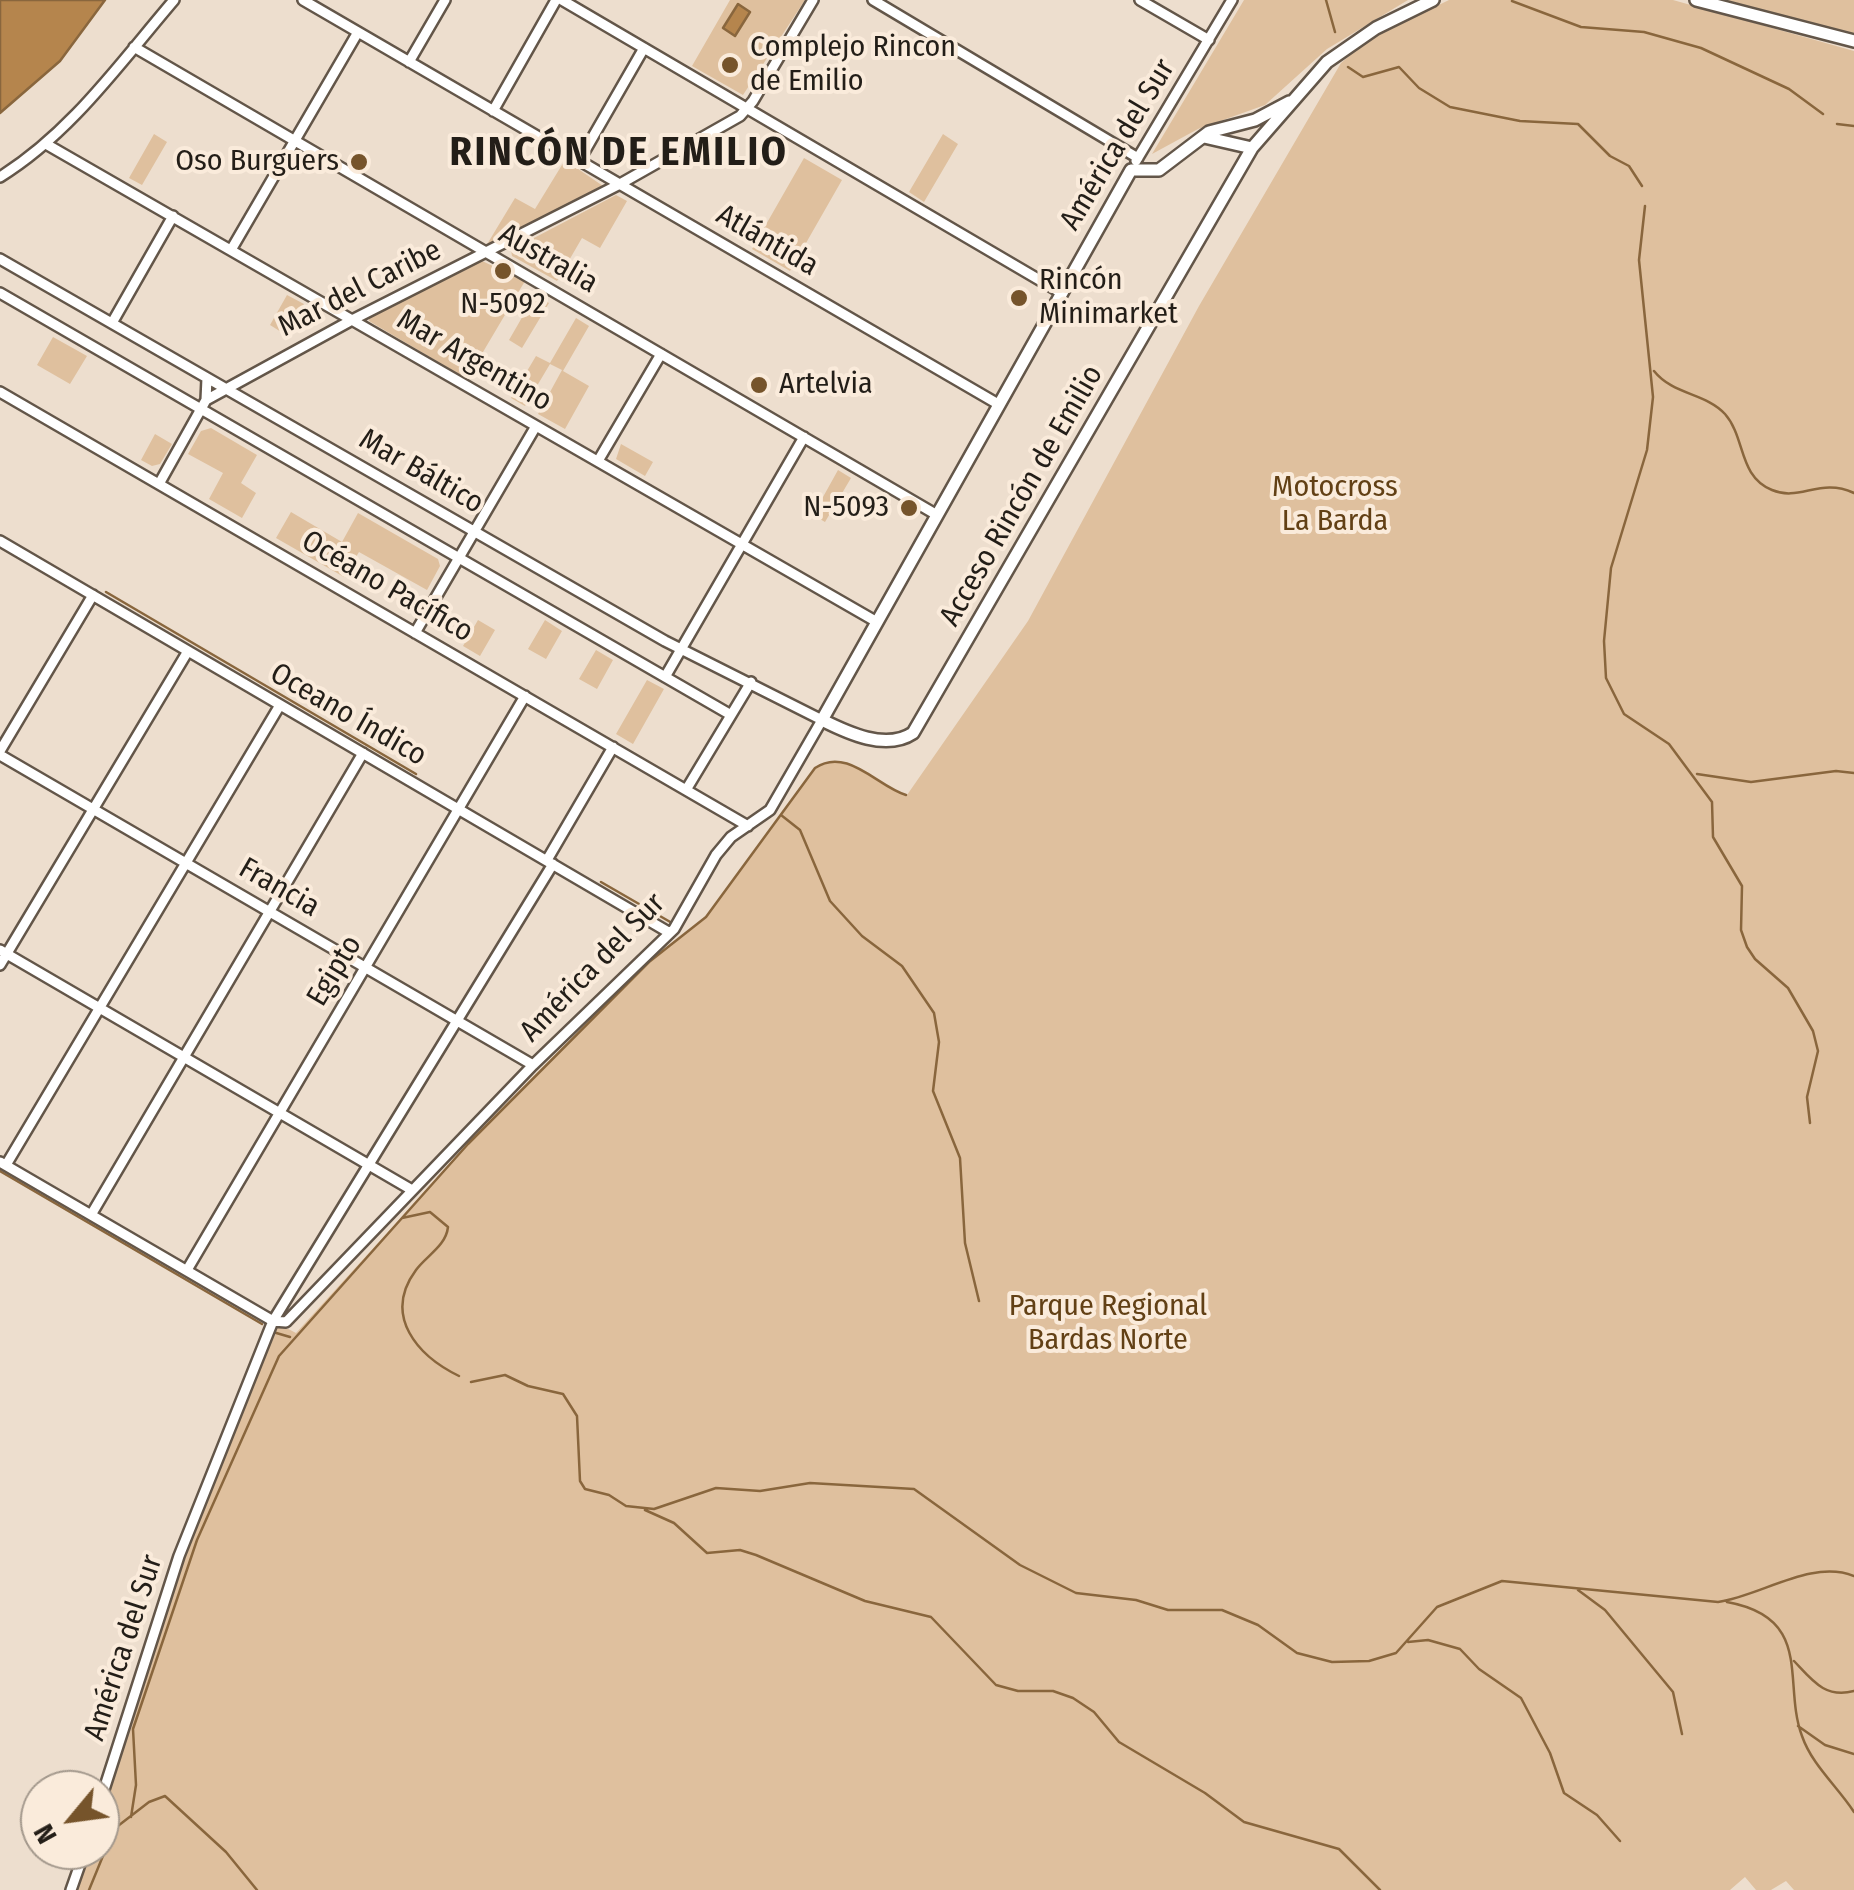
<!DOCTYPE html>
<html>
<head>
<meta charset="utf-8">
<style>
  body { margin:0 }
  #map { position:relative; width:1854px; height:1890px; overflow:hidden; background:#eddece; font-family:"Fira Sans Condensed",sans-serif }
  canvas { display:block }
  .north { position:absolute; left:20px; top:1770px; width:100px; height:100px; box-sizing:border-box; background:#faebdb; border:2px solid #a4998d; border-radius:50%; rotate:241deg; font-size:28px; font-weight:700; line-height:40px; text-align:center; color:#231e18 }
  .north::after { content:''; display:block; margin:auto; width:35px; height:45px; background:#76542b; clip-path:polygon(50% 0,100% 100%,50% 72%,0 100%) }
</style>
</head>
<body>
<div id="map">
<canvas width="1854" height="1890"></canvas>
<div class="north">N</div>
</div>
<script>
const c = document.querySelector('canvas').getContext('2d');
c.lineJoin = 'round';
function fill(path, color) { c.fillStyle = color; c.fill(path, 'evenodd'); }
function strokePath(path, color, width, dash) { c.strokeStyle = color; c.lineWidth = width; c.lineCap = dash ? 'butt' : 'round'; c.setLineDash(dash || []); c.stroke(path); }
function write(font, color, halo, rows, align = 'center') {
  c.font = font + ' "Fira Sans Condensed",sans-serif'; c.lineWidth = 8; c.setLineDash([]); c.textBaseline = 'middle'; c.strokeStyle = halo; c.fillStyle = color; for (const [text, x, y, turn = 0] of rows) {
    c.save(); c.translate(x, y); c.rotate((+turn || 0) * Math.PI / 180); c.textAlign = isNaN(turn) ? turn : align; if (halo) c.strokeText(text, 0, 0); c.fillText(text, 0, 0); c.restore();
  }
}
const green = new Path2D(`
  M730,0H805L743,95L692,66Z
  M1244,0H1408L1327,49L1265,105L1198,129L1152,154Z
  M1449,0H1673L1854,51V1890H1794L1786,1881L1771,1890H1756L1745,1877L1730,1890H71L85,1850H100V1802L179,1556L273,1321L296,1333L468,1144L649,962L706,917L815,768C847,746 878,787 907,795L1028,621L1199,306L1341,63L1369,39Z
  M1726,0H1854V34Z
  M154,134L167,142L142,185L129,178Z
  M943,134L958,144L924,202L909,192Z
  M804,158L842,180L790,271L752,249Z
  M565,160L603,186L486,246L515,198L535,209Z
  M616,195L627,201L600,248L582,238L557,281L512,256L511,250Z
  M480,260L525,281L467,379L369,321V316Z
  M287,295L304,304L286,335L270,325Z
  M535,295L549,303L522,348L509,340Z
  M576,318L589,326L563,371L589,386L565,429L538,414L562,370L550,364L525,406L511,398L536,356L550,363Z
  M53,337L87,356L70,384L37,365Z
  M211,428L257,455L241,483L256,493L242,518L209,499L223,473L188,454L201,431Z
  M155,434L172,444L160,464L152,466L141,460Z
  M621,444L653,462L645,476L616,459Z
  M838,470L851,478L825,522L813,515Z
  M291,512L342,542L358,513L438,559L440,566L427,590L359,552L344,577L276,538Z
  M478,620L495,630L480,656L463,646Z
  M545,620L562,631L546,659L528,649Z
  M596,650L613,660L597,689L579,679Z
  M647,680L664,689L633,744L616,734Z`);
const water = new Path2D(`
  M0,0H105L60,61L0,113Z
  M738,4L750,12L735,36L723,28Z`);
const stream = new Path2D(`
  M1326,0L1335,32
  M1512,1L1581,27L1644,32L1701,48L1789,89L1823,114
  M1348,67L1363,77L1399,67L1419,88L1450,107L1520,121L1578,124L1610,156L1629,166L1642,186
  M1837,124L1854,126
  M1645,206L1639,260L1653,397L1647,450L1611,568L1604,641L1606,678L1624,714L1669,744L1712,802L1713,837L1742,886L1741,930L1747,947L1755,959L1788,988L1813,1031L1818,1051L1807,1097L1810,1123
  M1654,371C1673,395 1706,393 1725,414C1746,438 1738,476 1772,490C1800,502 1820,477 1854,493
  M106,592L416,774
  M1697,774L1751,782L1836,771L1854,773
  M781,815L800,830L830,901L862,936L902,966L934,1013L939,1042L933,1091L960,1158L965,1243L979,1301
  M601,882L672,923
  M0,1171L262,1324
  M402,1218L430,1212L448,1227C446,1246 426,1256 416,1270C382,1316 418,1356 459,1376
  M273,1332L290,1337
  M471,1382L505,1375L528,1386L563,1394L577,1416L580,1481L585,1489L609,1495L626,1506L654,1509L716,1488L760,1491L810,1483L914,1489L1020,1565L1076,1593L1136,1600L1168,1610H1222L1258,1625L1297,1653L1332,1662L1369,1661L1396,1653L1437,1607L1502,1581L1718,1602C1761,1596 1811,1559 1854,1576
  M645,1510L674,1523L707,1553L740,1550L756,1555L865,1601L931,1617L996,1685L1018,1691H1053L1073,1698L1094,1712L1119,1742L1205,1793L1244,1822L1339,1849L1380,1890
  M1578,1590L1605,1610L1673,1692L1682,1734
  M1727,1602C1815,1618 1782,1683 1802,1736C1812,1765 1837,1786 1854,1812
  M1408,1642L1428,1640L1460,1649L1479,1669L1521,1698L1550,1753L1564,1793L1597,1815L1620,1841
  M1794,1661C1812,1680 1825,1699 1854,1691
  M1798,1726L1825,1745L1854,1754
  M131,1817L136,1785L133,1729L197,1540L279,1356L468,1144L649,962L706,917L815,768C847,746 878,787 906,795
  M89,1890L114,1829L149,1802L165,1796L226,1852L257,1890`);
const street = new Path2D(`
  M303,0L998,404
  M562,0L1060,292
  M873,0L1138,158
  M1140,0L1209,40
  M134,47L937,515
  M409,62L445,0
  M493,111L556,0
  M46,144L877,622
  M579,161L644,48
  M1136,161L1232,0
  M0,177C71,133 120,63 174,0
  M231,250L358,32
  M0,259L665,641L822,720L770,810L731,837L716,855L674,929L533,1065L286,1322L273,1321L0,1162
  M0,293L731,715
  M112,323L173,216
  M0,392L748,826
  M206,400L352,320L620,184L740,116L753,101L813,0
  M598,461L661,354
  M159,484L206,400L207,378
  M0,541L670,933
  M415,633L536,426
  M665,677L804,437
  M0,751L93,595
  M0,755L533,1065
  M686,790L751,682
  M547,860L613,747
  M0,950L412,1190
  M0,965L188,651
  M6,1165L280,705
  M91,1215L363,753
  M187,1270L525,696
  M100,1802L179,1556L273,1321L553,864
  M71,1890L85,1850`);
const secondary = new Path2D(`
  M1696,0L1854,41
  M1289,102L1255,120L1209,132L1159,170H1131L822,720C848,733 886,751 913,733L1252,148L1327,62L1376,28L1433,0
  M1204,137L1252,148`);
const markers = [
  [730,65,10,"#76542b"],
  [359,162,10,"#76542b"],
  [503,271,10,"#76542b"],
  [1019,298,10,"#76542b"],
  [759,385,10,"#76542b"],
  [909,508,10,"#76542b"]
];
const poiNames = [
  ["Complejo Rincon",750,48],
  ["de Emilio",750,82],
  ["Oso Burguers",339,162,"right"],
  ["Rincón",1039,281],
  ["Minimarket",1039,315],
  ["N-5092",503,305,"center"],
  ["Artelvia",779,385],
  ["N-5093",889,508,"right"]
];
const streetNames = [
  ["América del Sur",1118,145,-59],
  ["Atlántida",767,241,30],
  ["Australia",548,259,30],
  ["Mar del Caribe",360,289,-27],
  ["Mar Argentino",474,361,30],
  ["Mar Báltico",421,472,30],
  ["Acceso Rincón de Emilio",1022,496,-60],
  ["Océano Pacífico",387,587,30],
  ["Oceano Índico",348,715,30],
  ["Francia",279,888,30],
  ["América del Sur",593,968,-46],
  ["Egipto",335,971,-59],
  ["América del Sur",124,1648,-72]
];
const parkNames = [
  ["Motocross",1335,488],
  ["La Barda",1335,522],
  ["Parque Regional",1108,1307],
  ["Bardas Norte",1108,1341]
];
const districtNames = [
  ["RINCÓN DE EMILIO",619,154]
];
fill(green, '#dfc09e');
fill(water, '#b5854d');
strokePath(water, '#89663d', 2.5);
strokePath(stream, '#89663d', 2.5);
strokePath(street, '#635649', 14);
strokePath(secondary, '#635649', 16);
strokePath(street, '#fff', 9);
strokePath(secondary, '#fff', 11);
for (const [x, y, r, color] of markers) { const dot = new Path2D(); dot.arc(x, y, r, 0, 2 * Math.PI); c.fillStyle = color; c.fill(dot); strokePath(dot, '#faebdb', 4); }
write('30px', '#231e18', '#faebdb', poiNames, 'left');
write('30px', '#231e18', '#faebdb', streetNames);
write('30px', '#624015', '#faebdb', parkNames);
c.letterSpacing = '2.5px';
write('bold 40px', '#231e18', '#faebdb', districtNames);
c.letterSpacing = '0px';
</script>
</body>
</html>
